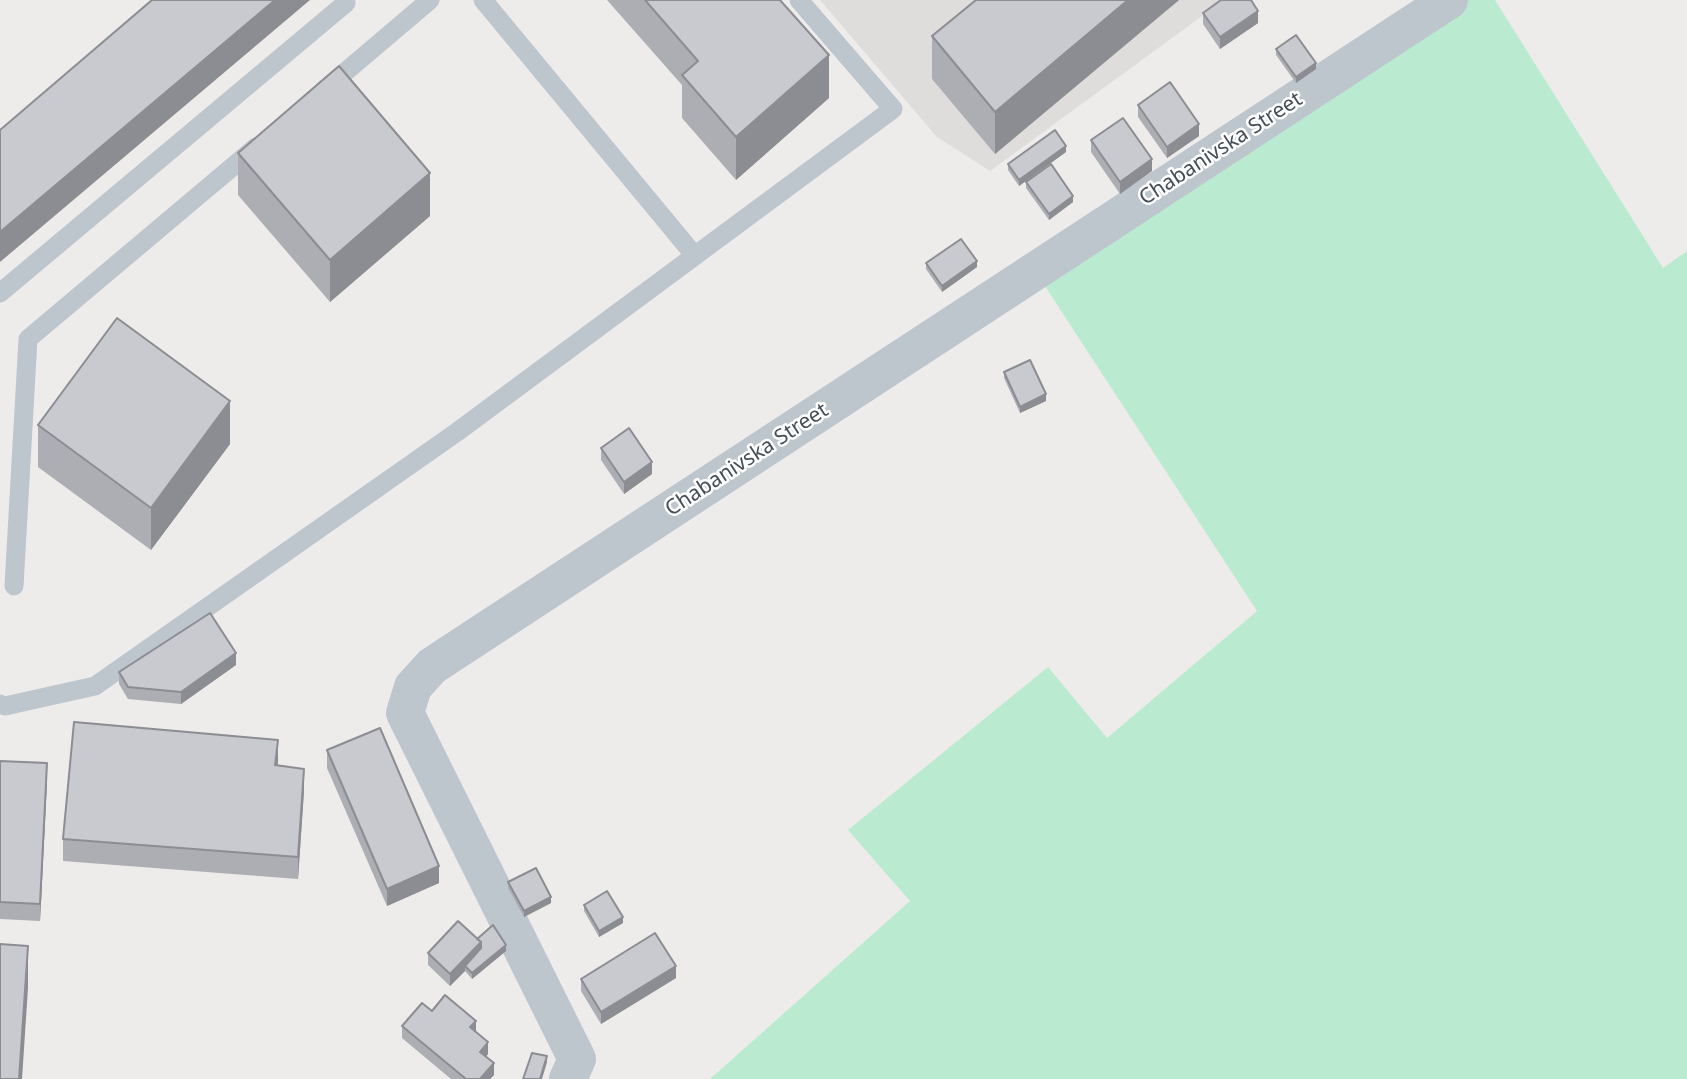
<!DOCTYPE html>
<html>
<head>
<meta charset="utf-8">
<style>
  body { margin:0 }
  canvas { display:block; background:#eeebeb }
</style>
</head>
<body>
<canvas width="1687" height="1079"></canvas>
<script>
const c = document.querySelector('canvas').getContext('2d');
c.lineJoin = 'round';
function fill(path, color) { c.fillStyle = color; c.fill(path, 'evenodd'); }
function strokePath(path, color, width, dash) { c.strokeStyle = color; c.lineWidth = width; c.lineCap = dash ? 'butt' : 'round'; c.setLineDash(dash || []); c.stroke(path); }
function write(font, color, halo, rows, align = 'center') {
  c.font = font + ' "Noto Sans",sans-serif'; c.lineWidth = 5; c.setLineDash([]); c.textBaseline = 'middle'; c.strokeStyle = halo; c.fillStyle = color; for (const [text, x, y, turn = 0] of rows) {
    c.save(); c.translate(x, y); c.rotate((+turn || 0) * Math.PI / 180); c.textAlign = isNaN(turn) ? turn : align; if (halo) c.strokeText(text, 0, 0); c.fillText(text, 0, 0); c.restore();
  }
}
const education = new Path2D(`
  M820,0H1224L990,171L937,137Z`);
const green = new Path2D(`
  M1449,0H1495L1663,268L1687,251V1079H710L910,901L848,830L1048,667L1107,738L1257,611L1035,271Z`);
const service = new Path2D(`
  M483,0L695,256
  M324,90L430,0
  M0,293L346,3
  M14,586L28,339L256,147
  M0,704L5,706L95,686L457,432L893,109L799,0`);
const minor = new Path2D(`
  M568,1079L577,1059L405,713L413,687L432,666L1449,0`);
const wall = new Path2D(`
  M607,0H780L829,98L736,180L682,118V85Z
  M976,0H1179L995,154L932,79V36Z
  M1203,13L1258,23L1220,49L1203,24Z
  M1276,49L1316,69L1296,83L1276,55Z
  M1138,105L1199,136L1167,158L1138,117Z
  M1091,140L1152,171L1120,194L1091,152Z
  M1066,152L1019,186L1008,170V164Z
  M238,153L430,216L330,302L238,195Z
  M1026,182L1073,202L1049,220L1026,188Z
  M926,263L977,267L942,292L926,269Z
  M1004,372L1046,401L1020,413L1004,378Z
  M38,425L230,444L151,550L38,467Z
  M601,448L652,474L624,494L601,460Z
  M236,665L181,704L128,699L119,684V672Z
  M327,750L439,883L387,906L327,768Z
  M0,761L47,781L40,921L0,919Z
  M278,766L304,791L298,879L63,861V839Z
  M508,882L551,903L524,917L508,888Z
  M584,905L623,923L599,937L584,911Z
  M477,939L506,951L472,979L465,971L450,986L428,965V953Z
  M676,978L601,1024L581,991V979Z
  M432,1011L476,1032L488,1054L486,1057L494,1075L490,1079H451L402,1038V1026Z`);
const shadedWall = new Path2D(`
  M275,0H310L0,262V232Z
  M1128,0H1179L995,154V112Z
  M1258,11V23L1220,49V37Z
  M829,55V98L736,180V137Z
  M1316,63V69L1296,83V77Z
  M1199,124V136L1167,158V147Z
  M1066,146V152L1019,186V180Z
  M1152,159V171L1120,194V182Z
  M430,173V216L330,302V260Z
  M1073,196V202L1049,220V214Z
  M977,261V267L942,292V286Z
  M1046,394V401L1020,413V407Z
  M230,401V444L151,550V508Z
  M652,462V474L624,494V482Z
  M236,653V665L181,704V692Z
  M278,740V762L275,787V765Z
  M47,763V781L40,921V904Z
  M304,769V791L298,879V857Z
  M439,866V883L387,906V889Z
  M551,897V903L524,917V911Z
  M623,917V923L599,937V931Z
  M481,942V954L465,966V971L450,986V974Z
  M506,945V951L472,979V973Z
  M28,946V988L22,1079H19Z
  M676,966V978L601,1024V1012Z
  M476,1021V1033L470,1027Z
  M488,1042V1054L480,1064V1052Z
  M547,1056V1062L542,1079H540Z
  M494,1063V1075L490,1079H480Z`);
const building = new Path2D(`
  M152,0H275L0,232V130Z
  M645,0H780L829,55L736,137L682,75L698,61Z
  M976,0H1128L995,112L932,36Z
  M1221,0H1251L1258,11L1220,37L1203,13Z
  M1296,35L1316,63L1296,77L1276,49Z
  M339,66L430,173L330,260L238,153Z
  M1170,82L1199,124L1167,147L1138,105Z
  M1123,118L1152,159L1120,182L1091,140Z
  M1055,130L1066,146L1019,180L1008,164Z
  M1051,164L1073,196L1049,214L1026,182Z
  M961,239L977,261L942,286L926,263Z
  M117,318L230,401L151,508L38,425Z
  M1030,360L1046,394L1020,407L1004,372Z
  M629,428L652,462L624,482L601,448Z
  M210,613L236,653L181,692L128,687L119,672Z
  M74,722L278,740L275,765L304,769L298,857L63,839Z
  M380,728L439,866L387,889L327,750Z
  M0,761L47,763L40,904L0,902Z
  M536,868L551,897L524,911L508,882Z
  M607,891L623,917L599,931L584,905Z
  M458,921L481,942L450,974L428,953Z
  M493,925L506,945L472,973L465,966L481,948V942L477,939Z
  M655,933L676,966L601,1012L581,979Z
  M0,944L28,946L19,1079H0Z
  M445,995L476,1021L470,1027L488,1042L480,1052L494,1063L480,1079H466L402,1026L422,1003L432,1011Z
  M532,1053L547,1056L540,1079H523Z`);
const streetNames = [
  ["Chabanivska Street",1221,149,-33],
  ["Chabanivska Street",747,460,-33]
];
fill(education, '#dfdcdc');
fill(green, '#baebd0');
strokePath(service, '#bdc5cd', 19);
strokePath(minor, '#bdc5cd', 38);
fill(wall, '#acaeb3');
fill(shadedWall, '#8c8d92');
fill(building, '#c8cad0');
strokePath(building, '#8c8d92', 2);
write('21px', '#454e57', '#fff', streetNames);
</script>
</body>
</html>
